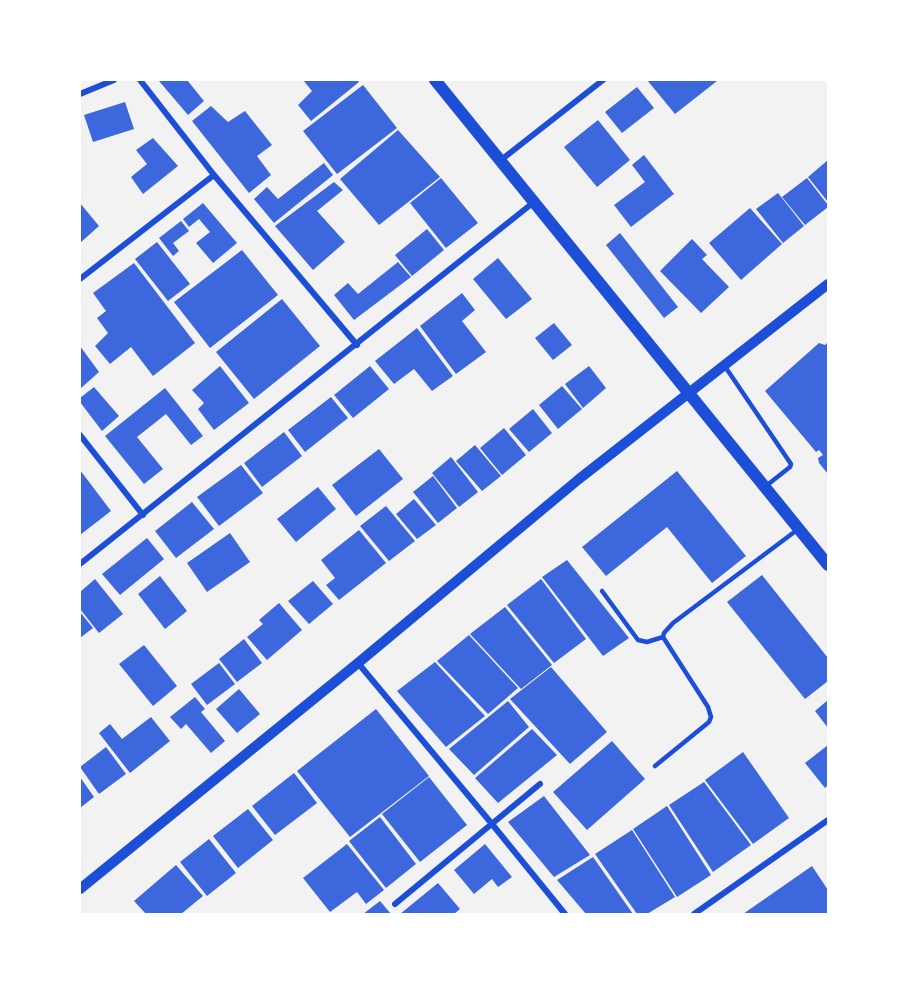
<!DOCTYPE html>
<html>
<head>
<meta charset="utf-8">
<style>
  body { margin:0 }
  #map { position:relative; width:908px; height:994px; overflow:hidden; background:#f2f2f2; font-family:Lato,sans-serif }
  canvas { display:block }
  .frame { position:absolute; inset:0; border:81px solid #fff; pointer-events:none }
</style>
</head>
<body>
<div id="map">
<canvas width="908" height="994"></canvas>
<div class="frame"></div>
</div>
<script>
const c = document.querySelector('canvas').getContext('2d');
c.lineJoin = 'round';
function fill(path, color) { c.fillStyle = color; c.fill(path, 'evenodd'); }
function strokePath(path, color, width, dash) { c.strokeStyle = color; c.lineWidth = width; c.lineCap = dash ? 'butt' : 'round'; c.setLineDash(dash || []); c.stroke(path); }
const building = new Path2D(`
  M161,80H187L204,101L188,115L159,81Z
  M303,80H357L359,82L311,121L298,105L312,91Z
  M647,80H716L717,81L675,114Z
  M363,85L397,128L337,174L303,131Z
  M637,87L654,108L622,133L605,112Z
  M125,102L134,129L93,142L84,115Z
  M211,106L228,122L245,111L272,145L257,156L271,175L249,193L192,121Z
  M598,120L630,160L597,187L564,147Z
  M398,130L440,177L379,225L340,179Z
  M153,138L178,166L143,194L131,177L147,164L136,150Z
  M644,155L674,194L631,227L614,205L645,182L632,165Z
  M828,160V202L808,177Z
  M324,163L333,175L274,223L254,199L267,187L278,199Z
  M441,178L478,223L446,248L410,203Z
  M807,178L828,205V207L805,225L782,197Z
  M334,182L343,190L317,211L345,242L313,270L275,226Z
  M778,193L804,226L783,243L756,209Z
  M80,203L99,226L80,243Z
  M203,203L237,243L213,263L196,243L210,232L199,219L189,227L183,219Z
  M750,208L782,244L741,280L709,243Z
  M181,221L189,231L173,243L179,251L173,256L159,238Z
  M427,229L444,250L412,276L395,255Z
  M620,233L678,307L664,318L606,245Z
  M692,239L707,255L702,259L729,287L701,313L660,271Z
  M157,242L190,284L168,301L135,259Z
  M242,250L278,295L210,348L174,302Z
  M498,258L532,299L506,319L473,279Z
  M398,262L411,277L354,320L334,295L348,283L358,294Z
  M134,263L195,343L153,376L131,347L110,364L95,346L108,333L97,318L106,311L93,293Z
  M462,293L475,310L462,321L486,352L456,374L420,326Z
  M282,299L320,346L254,399L216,352Z
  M554,323L572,345L553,360L535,338Z
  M417,328L453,376L432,391L414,369L394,384L375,361Z
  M828,342V474L819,463L818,458L823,455L819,450L816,452L765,391L819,343L825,345Z
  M80,346L99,372L80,389Z
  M220,366L249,403L214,430L198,409L204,403L192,390Z
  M370,366L389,389L353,418L334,395Z
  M589,366L606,388L583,408L565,384Z
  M562,386L582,409L558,429L539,405Z
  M94,387L119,416L102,431L80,402V398Z
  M165,388L203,436L191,445L166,414L137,437L163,469L144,484L105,436Z
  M331,397L348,418L305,452L288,430Z
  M533,409L552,433L529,452L509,429Z
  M504,428L526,455L502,475L480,448Z
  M284,432L302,456L262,487L244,463Z
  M475,445L501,476L482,491L456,461Z
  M379,449L403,479L356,516L332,485Z
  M451,457L478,492L459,507L432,473Z
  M241,465L263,493L219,526L197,497Z
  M80,470L111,511L80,535Z
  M677,471L746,556L712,583L667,527L606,576L582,547Z
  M433,476L457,508L438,523L413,492Z
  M318,487L336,509L296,542L277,519Z
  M414,499L436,525L417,539L396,514Z
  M192,502L214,529L176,558L155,531Z
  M386,506L415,541L389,561L360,526Z
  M359,530L386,563L339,600L326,585L335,578L321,560Z
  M230,533L250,562L207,592L187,563Z
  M147,538L164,559L120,595L102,574Z
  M567,560L629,638L603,656L542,577Z
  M762,575L828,658V681L805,699L727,602Z
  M160,576L187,611L165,629L138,594Z
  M95,579L123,614L99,633L80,609V592Z
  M541,579L586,639L554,663L507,605Z
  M313,581L333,604L309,624L288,601Z
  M279,603L302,630L267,660L247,637L263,624L259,620Z
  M505,607L552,665L521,689L470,634Z
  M80,612L93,628L80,638Z
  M469,635L518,688L488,714L437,661Z
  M244,639L262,663L237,682L219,659Z
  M144,645L177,686L153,706L119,664Z
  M435,662L485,716L446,747L397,691Z
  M219,663L235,684L207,705L191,684Z
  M551,667L607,732L570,764L510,699Z
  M239,689L260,714L237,733L216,709Z
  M195,697L205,709L201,712L225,741L211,753L186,724L181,729L170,717Z
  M828,700V728L815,711Z
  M508,701L529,727L474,775L449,749Z
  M376,709L429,776L350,837L297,771Z
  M151,717L170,741L130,773L99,733L110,724L122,739Z
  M532,729L557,755L498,803L475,778Z
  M612,741L645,779L587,830L553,792Z
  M828,745V785L825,788L805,763Z
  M106,747L126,774L99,794L80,767Z
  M743,752L789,818L753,844L705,780Z
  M294,773L317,803L275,835L252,806Z
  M80,777L94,797L80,808Z
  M429,777L467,825L420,862L382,814Z
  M704,782L751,845L713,872L669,805Z
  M544,796L590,855L554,877L508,822Z
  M667,806L711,875L677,897L633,829Z
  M248,809L273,840L238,868L213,836Z
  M380,817L416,864L386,888L349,841Z
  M632,830L675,897L647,914H637L595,854Z
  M209,839L236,873L207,896L180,862Z
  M347,844L384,890L366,904L357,892L330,912L303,878Z
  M485,844L512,877L498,887L492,879L474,894L454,870Z
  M593,857L633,914H586L557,880Z
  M176,865L203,896L181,914H146L134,901Z
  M812,866L828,890V914H743Z
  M438,883L460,909L454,914H400Z
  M380,901L391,914H363Z`);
const service = new Path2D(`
  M724,365L791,464L790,467L766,486
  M602,591L638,640L647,642L663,637
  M655,766L709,722L711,717L708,707L663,637L664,633L673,623L797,530`);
const minor = new Path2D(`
  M140,80L214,175L357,345
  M80,94L114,80
  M501,160L603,80
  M80,279L214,175
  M80,435L143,515
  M80,564L534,202
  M358,663L492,824L565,914
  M395,904L540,784
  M694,914L828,820`);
const tertiary = new Path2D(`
  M80,889L358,663L579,479L828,284`);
const secondary = new Path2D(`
  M435,80L828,565`);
fill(building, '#3d67dc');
strokePath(service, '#1d4ed8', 4.5);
strokePath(minor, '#1d4ed8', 6);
strokePath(tertiary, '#1d4ed8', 10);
strokePath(secondary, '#1d4ed8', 12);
</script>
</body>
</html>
